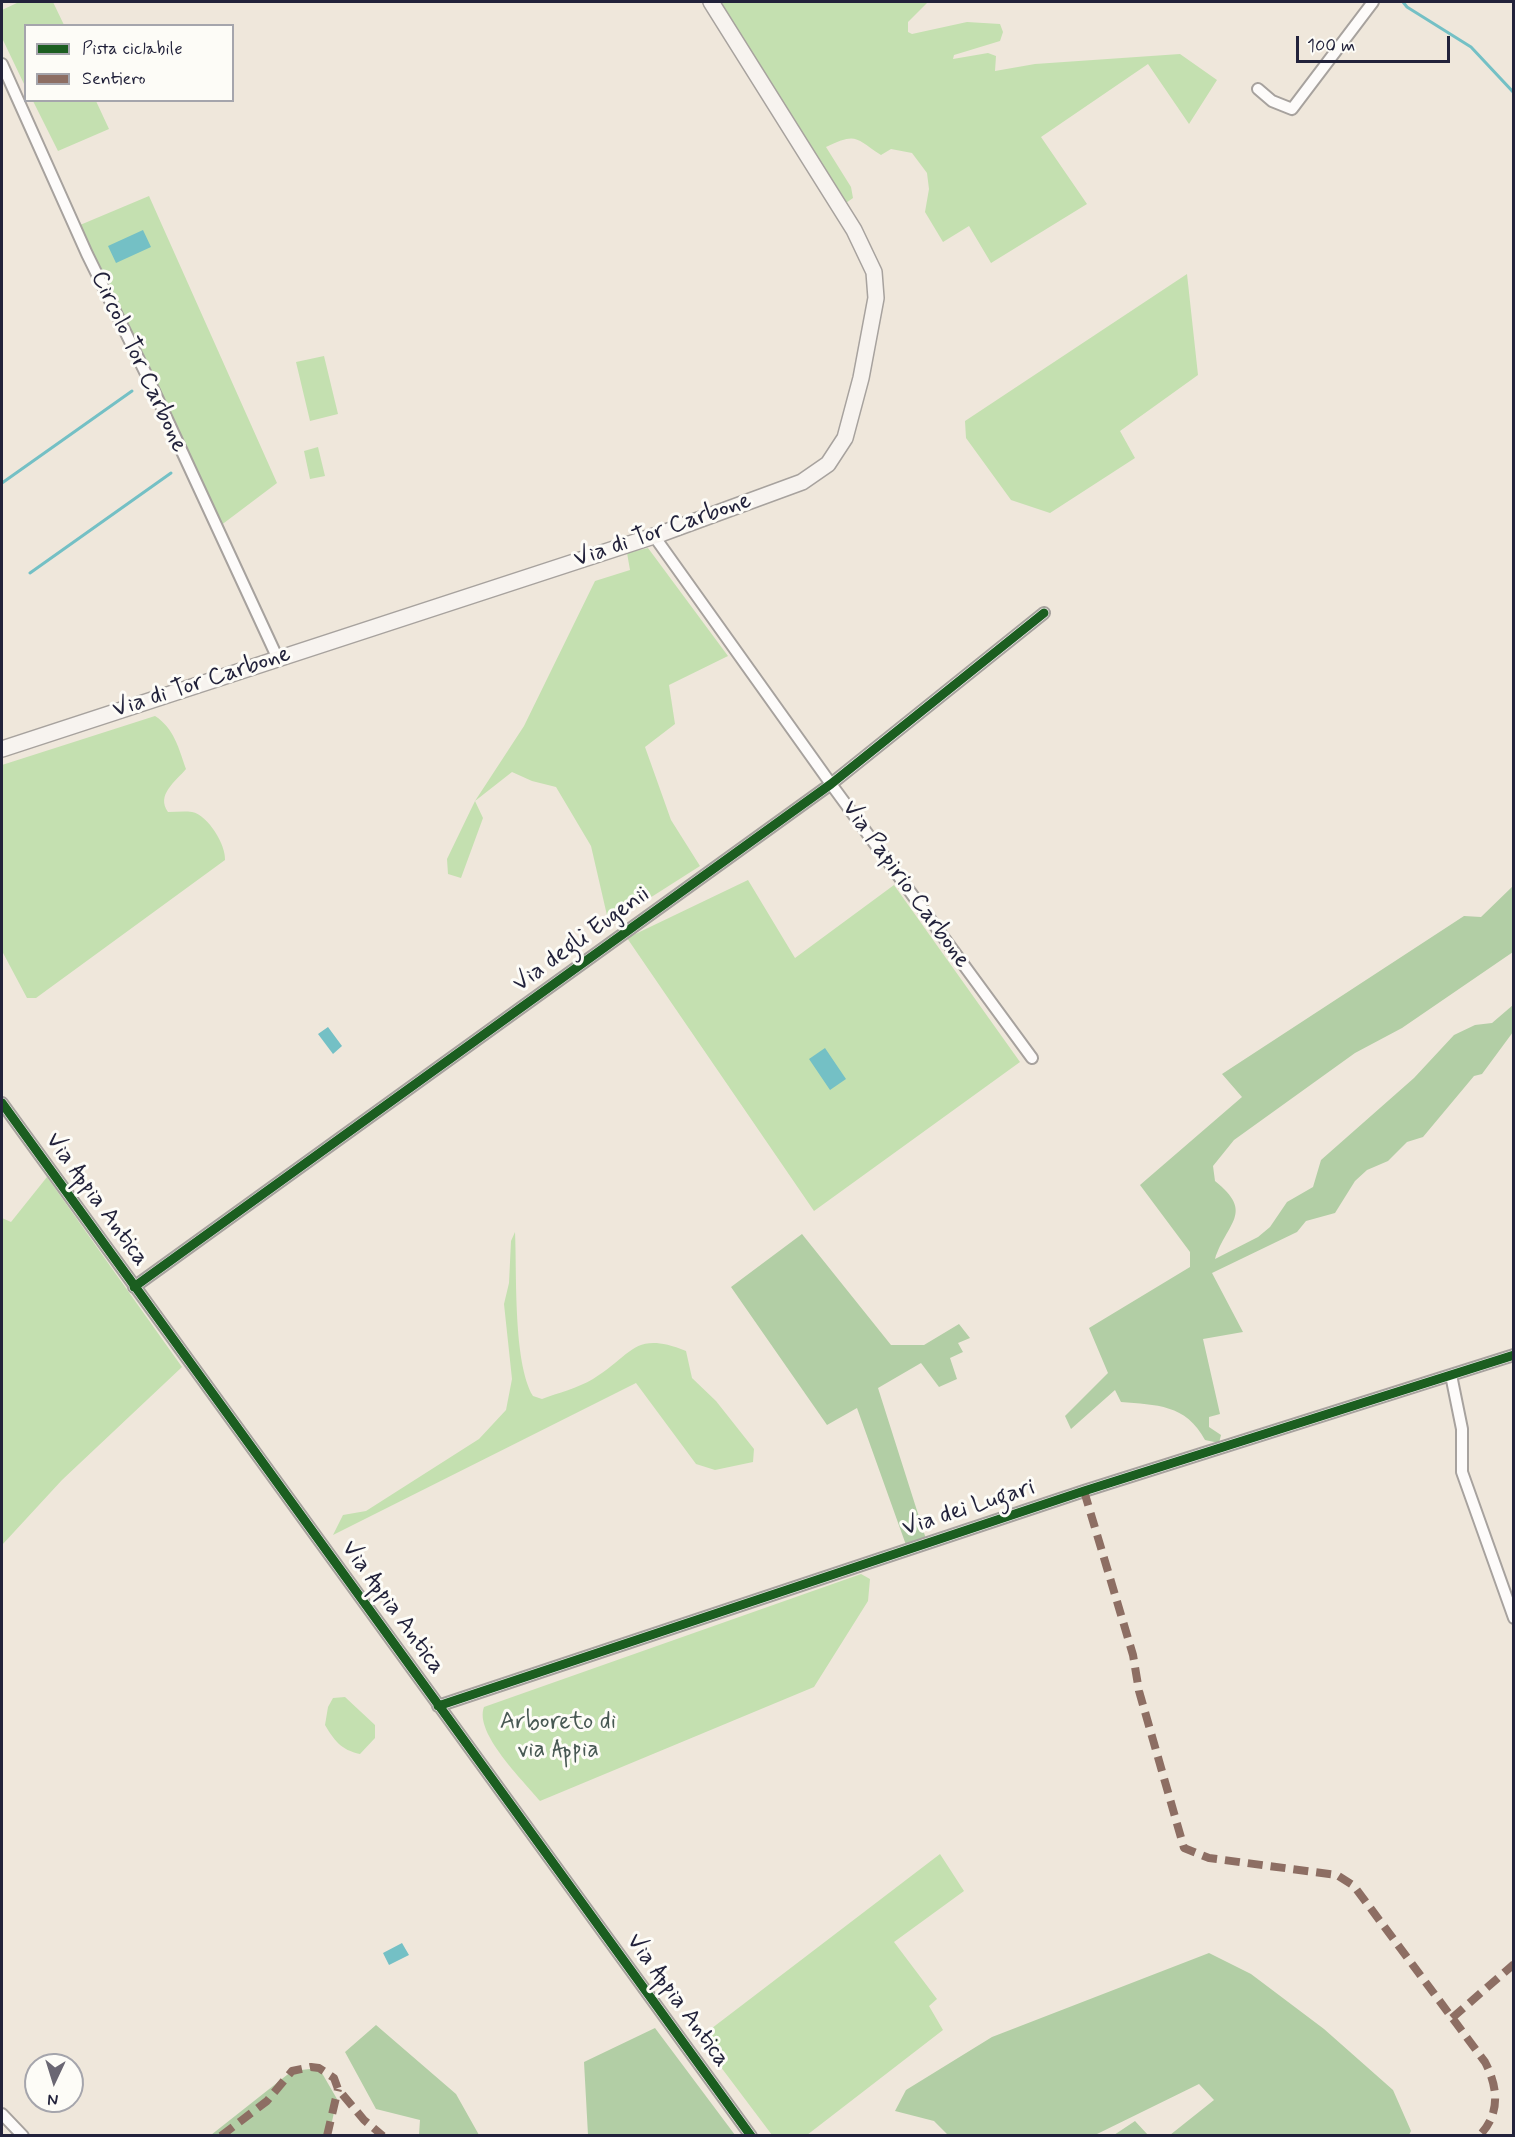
<!DOCTYPE html>
<html>
<head>
<meta charset="utf-8">
<style>
  body { margin:0 }
  #map { position:relative; width:1515px; height:2137px; overflow:hidden; background:#efe7db; font-family:Mynerve,sans-serif }
  canvas { display:block }
  .frame { position:absolute; inset:0; border:3px solid #22223b; pointer-events:none }
  .legend { position:absolute; left:24px; top:24px; width:210px; height:78px; box-sizing:border-box; background:#fdfcf7; border:2px solid #a5a5ac; margin:0; padding:8px 10px; list-style:none; font-size:18px; color:#22223b }
  .legend li { display:flex; align-items:center; gap:12px; height:30px }
  .legend b { width:30px; border:2px solid #a5a5ac }
  .north { position:absolute; left:24px; top:2053px; width:60px; height:60px; box-sizing:border-box; background:#fdfcf7; border:2px solid #a5a5ac; border-radius:50%; rotate:184deg; font-size:16px; font-weight:700; line-height:24px; text-align:center; color:#22223b }
  .north::after { content:''; display:block; margin:auto; width:21px; height:27px; background:#6a6773; clip-path:polygon(50% 0,100% 100%,50% 72%,0 100%) }
  .scale { position:absolute; left:1296px; top:36px; width:154px; height:27px; box-sizing:border-box; border:3px solid #22223b; border-top:0; padding-left:8px; font-size:18px; line-height:21px; white-space:nowrap; color:#22223b; -webkit-text-stroke:4px #fdfcf7; paint-order:stroke }
</style>
</head>
<body>
<div id="map">
<canvas width="1515" height="2137"></canvas>
<div class="frame"></div>
<ul class="legend">
<li><b style="height:8px;background:#1b5e20"></b>Pista ciclabile</li>
<li><b style="height:8px;background:#8d6e63"></b>Sentiero</li>
</ul>
<div class="north">N</div>
<div class="scale">100 m</div>
</div>
<script>
const c = document.querySelector('canvas').getContext('2d');
c.lineJoin = 'round';
function fill(path, color) { c.fillStyle = color; c.fill(path, 'evenodd'); }
function strokePath(path, color, width, dash) { c.strokeStyle = color; c.lineWidth = width; c.lineCap = dash ? 'butt' : 'round'; c.setLineDash(dash || []); c.stroke(path); }
function write(font, color, halo, rows, align = 'center') {
  c.font = font + ' Mynerve,sans-serif'; c.lineWidth = 6; c.setLineDash([]); c.textBaseline = 'middle'; c.strokeStyle = halo; c.fillStyle = color; for (const [text, x, y, turn = 0] of rows) {
    c.save(); c.translate(x, y); c.rotate((+turn || 0) * Math.PI / 180); c.textAlign = isNaN(turn) ? turn : align; if (halo) c.strokeText(text, 0, 0); c.fillText(text, 0, 0); c.restore();
  }
}
const green = new Path2D(`
  M19,2H53L64,25L26,26L25,86L2,38V10Z
  M719,2H928L908,22V32L912,34L967,22L1000,24L1003,32L1000,41L954,55L953,59L988,53L996,56L995,71L1035,64L1180,54L1217,80L1189,124L1148,64L1041,137L1087,204L991,263L969,226L943,242L925,212L929,189L927,173L912,153L891,149L881,155C855,138 857,132 826,147L851,187L853,198L843,205Z
  M33,101H96L109,129L58,151Z
  M149,196L277,483L220,526L80,225Z
  M1187,274L1198,375L1120,431L1135,458L1050,513L1011,500L966,438L965,421Z
  M324,356L338,414L310,421L296,362Z
  M318,447L325,476L310,479L304,451Z
  M648,548L728,656L669,685L675,724L645,747L671,820L700,866L609,924L591,846L556,787L532,781L512,772L475,801L483,818L461,878L448,874L447,859L475,801L524,726L595,581L630,570L627,553Z
  M155,716C174,728 179,749 186,769C175,782 156,795 168,812C176,812 184,811 192,812C208,815 226,845 225,860L36,998H27L2,951V765Z
  M748,880L795,958L894,885L1020,1062L814,1211L627,938Z
  M47,1177L182,1367L62,1480L2,1545V1218L11,1222Z
  M515,1232C517,1274 513,1362 533,1396L542,1399C558,1393 578,1388 593,1379C633,1355 633,1330 686,1351L692,1378L716,1401L754,1449L753,1462L715,1470L696,1464L636,1383L333,1535L343,1515L366,1511L479,1439L506,1410L512,1379L504,1304L509,1283L511,1241Z
  M861,1574L870,1579L868,1601L814,1687L540,1801C523,1780 474,1733 484,1707Z
  M345,1697L375,1725V1738L360,1754C341,1750 334,1740 325,1725L328,1707L333,1698Z
  M940,1854L964,1891L894,1942L937,1999L929,2006L943,2030L807,2135H772L699,2038Z`);
const forest = new Path2D(`
  M1513,886V952L1402,1028L1355,1053L1234,1140L1213,1166L1215,1181C1255,1213 1227,1222 1215,1259L1258,1237L1270,1227L1287,1202L1313,1187L1321,1160L1414,1078L1454,1035L1475,1025L1492,1023L1513,1005V1032L1482,1074L1474,1076L1423,1137L1407,1142L1388,1161L1367,1170L1355,1181L1335,1213L1306,1221L1297,1232L1212,1273L1243,1332L1203,1339L1220,1414L1209,1417V1427L1221,1435L1219,1443L1205,1440C1186,1404 1156,1405 1121,1402L1115,1390L1071,1429L1065,1416L1108,1373L1089,1328L1190,1267V1252L1140,1185L1242,1097L1222,1074L1464,916L1481,917Z
  M802,1234L891,1345H924L959,1324L970,1338L958,1343L963,1352L950,1358L957,1379L939,1387L921,1363L878,1388L926,1539L906,1545L857,1408L827,1425L731,1287Z
  M1209,1953L1251,1974L1324,2029L1393,2090L1411,2131L1409,2135H1170L1214,2100L1199,2084L1095,2135H948L934,2121L895,2111L906,2090L992,2037Z
  M376,2025L456,2094L479,2135H419L420,2120L376,2109L345,2052Z
  M655,2028L735,2135H588L584,2062Z
  M319,2068L337,2099L329,2135H211L292,2071Z
  M1135,2121L1148,2135H1114Z`);
const water = new Path2D(`
  M143,230L151,247L116,263L108,246Z
  M328,1027L342,1046L333,1054L318,1034Z
  M825,1048L846,1079L830,1090L809,1059Z
  M402,1943L409,1955L389,1965L383,1953Z`);
const stream = new Path2D(`
  M1403,2L1407,7L1471,47L1514,93
  M2,483L132,391
  M30,573L171,473`);
const minor = new Path2D(`
  M2,64L87,254L148,378L278,659
  M1258,89L1272,101L1292,109L1373,2
  M654,536L831,784L1032,1058
  M2,1103L751,2136
  M134,1287L831,784L1044,613
  M1451,1375L1462,1429V1472L1514,1618
  M438,1706L1084,1491L1514,1355
  M2,2114L23,2136`);
const secondary = new Path2D(`
  M2,749L663,533L802,482L828,464L845,438L861,378L876,298L874,272L854,230L711,2`);
const quiet = new Path2D(`
  M1084,1491L1133,1655L1139,1691L1184,1848L1209,1858L1337,1875L1354,1886L1485,2062C1498,2087 1501,2114 1479,2136
  M1452,2018L1514,1964
  M221,2136L267,2101L292,2071L311,2067L319,2068L334,2078L338,2089L364,2120L383,2136
  M327,2136L338,2089`);
const cycleway = new Path2D(`
  M2,1103L751,2136
  M134,1287L831,784L1044,613
  M438,1706L1084,1491L1514,1355`);
const streetNames = [
  ["Circolo Tor Carbone",138,362,65],
  ["Via di Tor Carbone",663,531,-19],
  ["Via di Tor Carbone",202,683,-18],
  ["Via Papirio Carbone",905,885,54],
  ["Via degli Eugenii",582,940,-36],
  ["Via Appia Antica",96,1200,54],
  ["Via dei Lugari",969,1509,-18],
  ["Via Appia Antica",392,1608,54],
  ["Via Appia Antica",677,2001,54]
];
const parkNames = [
  ["Arboreto di",558,1723],
  ["via Appia",558,1751]
];
fill(green, '#c4e0b0');
fill(forest, '#b2cea5');
fill(water, '#74c0c5');
strokePath(stream, '#74c0c5', 3);
strokePath(minor, '#a7a29e', 14);
strokePath(secondary, '#a7a29e', 18);
strokePath(minor, '#fdfbfa', 10);
strokePath(secondary, '#f7f3ef', 15);
strokePath(quiet, '#8d6e63', 8, [15, 8]);
strokePath(cycleway, '#1b5e20', 9);
write('24px', '#22223b', '#fdfcf7', streetNames);
write('24px', '#485954', '#fdfcf7', parkNames);
</script>
</body>
</html>
